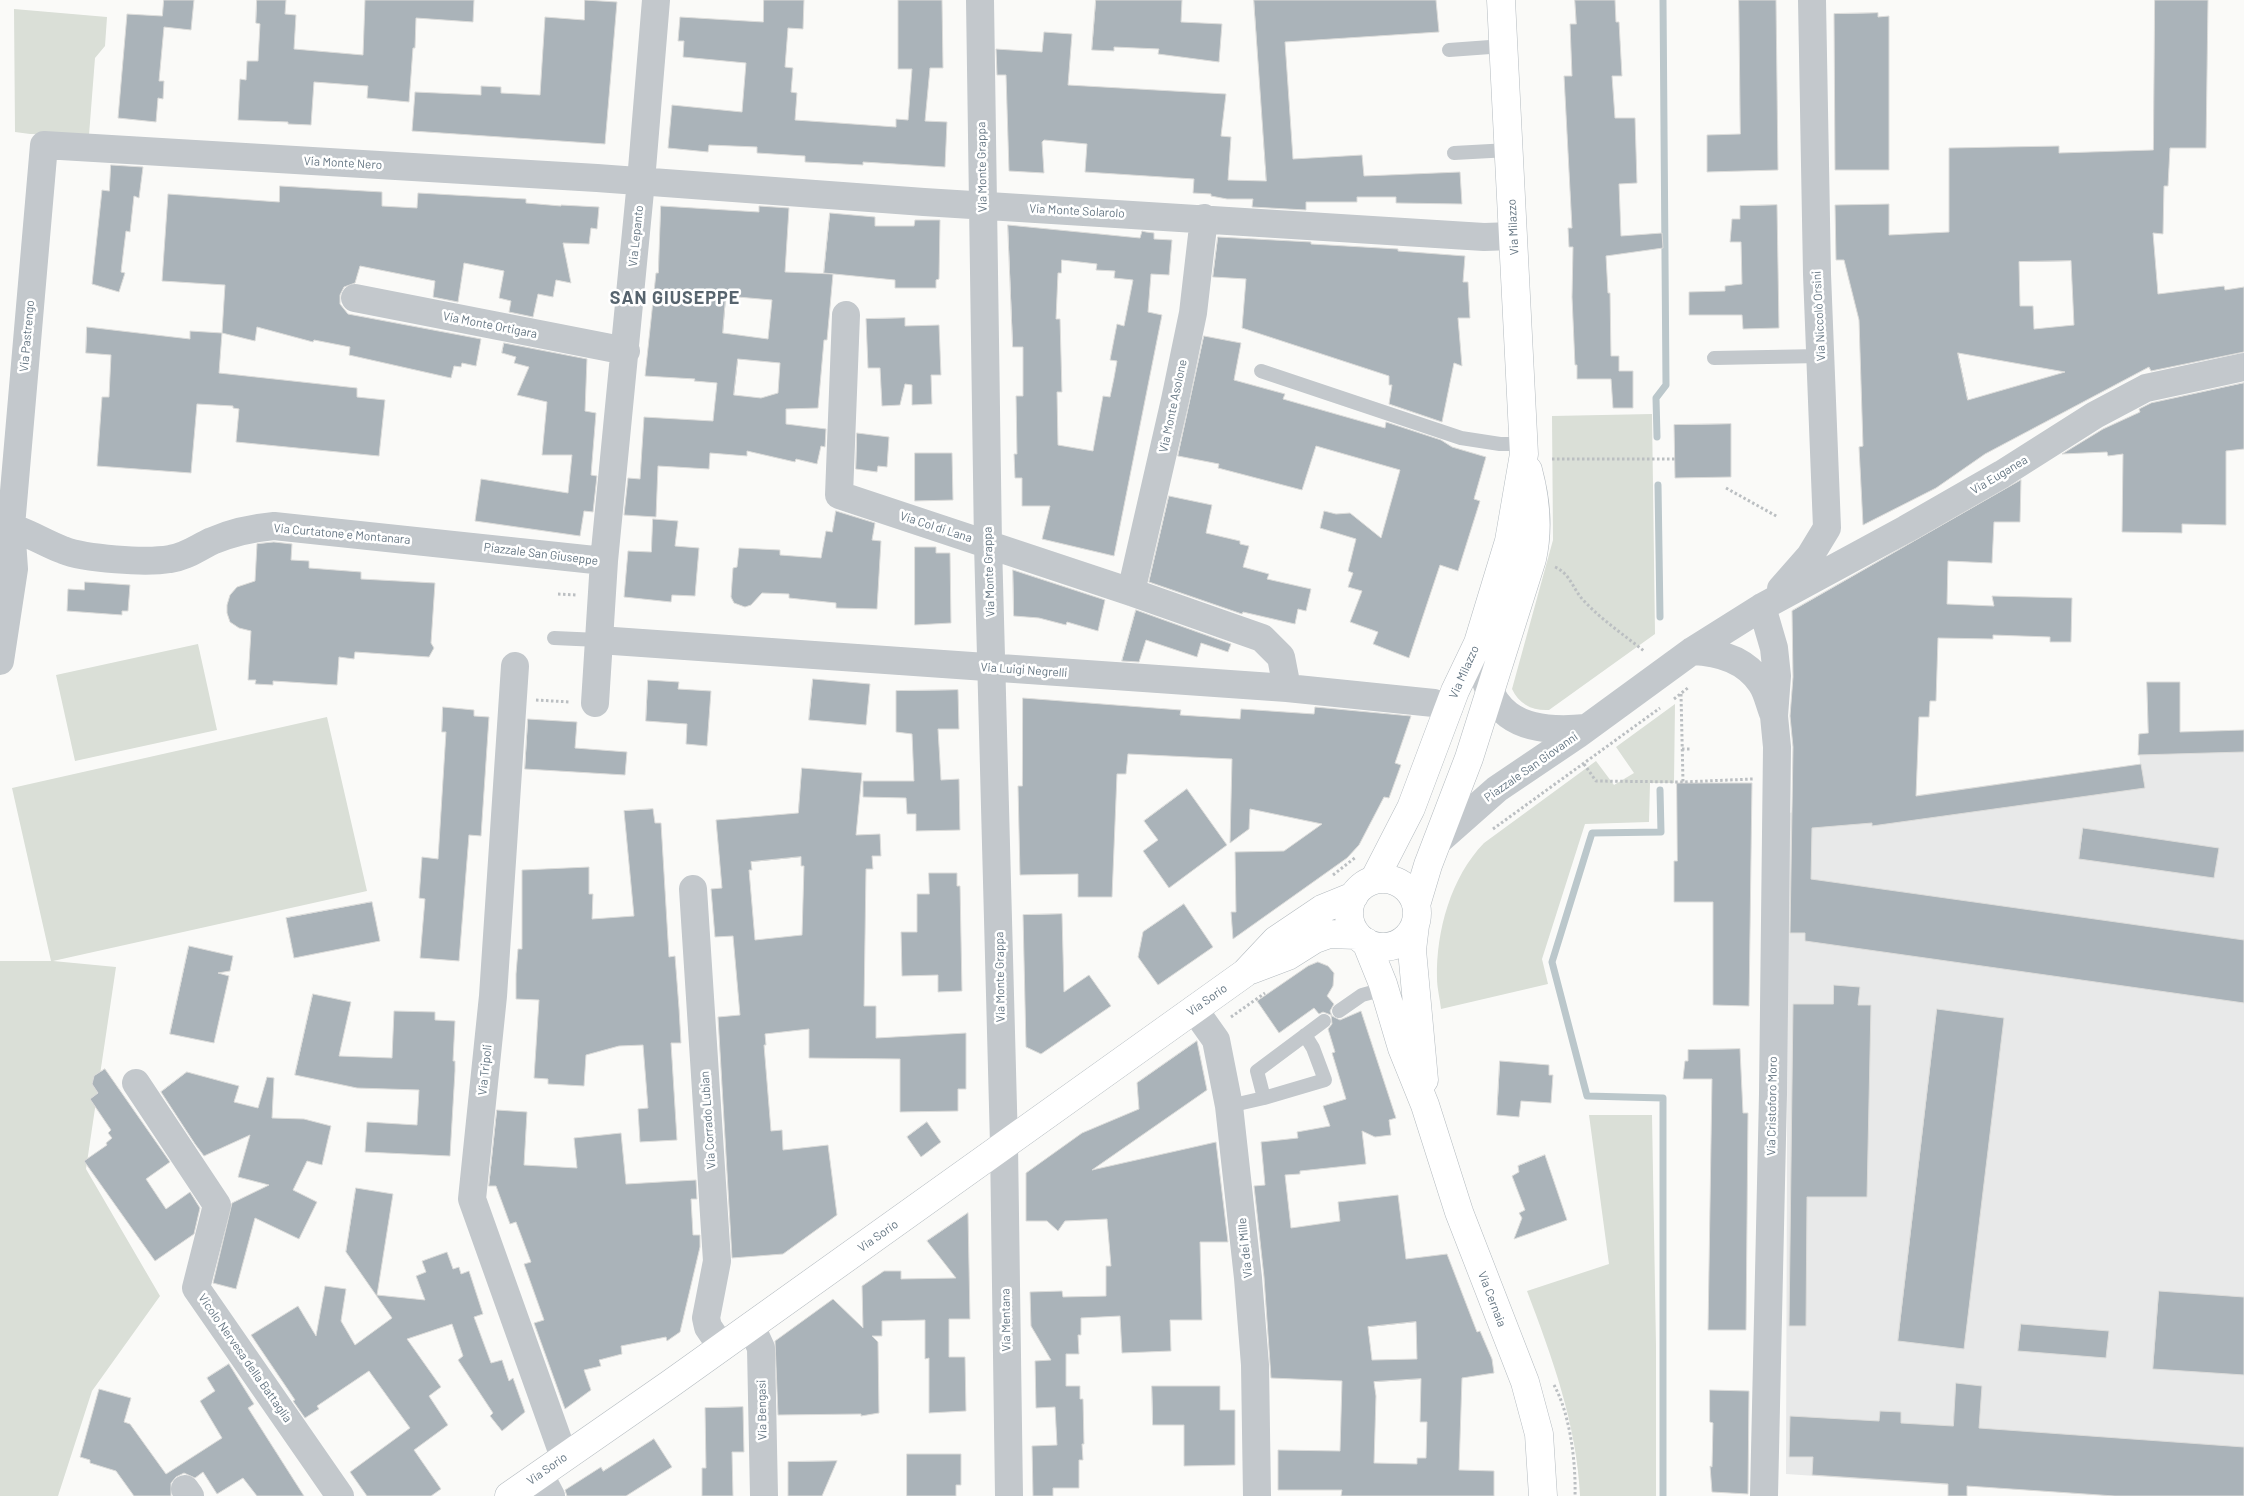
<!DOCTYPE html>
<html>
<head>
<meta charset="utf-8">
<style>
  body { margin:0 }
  canvas { display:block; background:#fafaf8 }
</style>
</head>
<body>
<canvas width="2244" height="1496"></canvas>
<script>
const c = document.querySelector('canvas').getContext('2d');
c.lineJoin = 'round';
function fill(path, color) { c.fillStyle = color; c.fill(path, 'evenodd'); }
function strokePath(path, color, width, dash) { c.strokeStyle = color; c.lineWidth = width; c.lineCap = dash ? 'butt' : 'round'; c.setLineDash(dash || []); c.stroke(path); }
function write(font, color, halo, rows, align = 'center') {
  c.font = font + ' Barlow,sans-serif'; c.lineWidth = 5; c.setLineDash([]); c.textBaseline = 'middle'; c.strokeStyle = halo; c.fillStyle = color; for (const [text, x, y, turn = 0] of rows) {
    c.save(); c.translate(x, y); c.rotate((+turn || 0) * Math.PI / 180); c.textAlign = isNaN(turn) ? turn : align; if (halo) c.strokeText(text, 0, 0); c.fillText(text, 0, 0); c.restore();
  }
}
const built = new Path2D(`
  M2244,730V1496H2114L1786,1474L1788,813L2140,764L2138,734Z`);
const green = new Path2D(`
  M14,9L107,17L105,46L95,58L89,135L30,134L15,132Z
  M1652,414L1655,634L1549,710C1532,711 1519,704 1512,689L1553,540L1552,416Z
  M198,644L217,730L75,761L56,675Z
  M1675,704L1674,783H1650L1649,822L1585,824L1542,959L1548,984L1441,1009C1440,999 1437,988 1437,978C1436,931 1451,877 1484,843L1596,761L1614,785L1634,773L1616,747Z
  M327,717L367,891L53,961L116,967L86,1169L160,1296L92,1391L58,1496H0V961H51L12,788Z
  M1589,1115H1652L1656,1346V1496H1580C1577,1425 1552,1357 1527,1291L1609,1264Z`);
const stream = new Path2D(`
  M1657,437L1656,398L1666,385L1663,0
  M1658,485L1660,617
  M1660,790L1661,832L1592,833L1552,962L1587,1096L1663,1098V1496`);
const building = new Path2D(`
  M164,0H194L191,30L164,27L159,81H164L163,99L158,98L156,122L118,118L127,14L162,16Z
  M257,0H286L285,14L296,15L294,49L363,55L365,0H474L473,22L416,18L415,48H413L409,102L367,98L368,86L314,82L311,125L288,124V122L238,120L240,79L246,80L247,61H258L260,24L256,23Z
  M585,0L617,2L605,144L412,131L415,92L481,95V86L501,87V93L540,95L545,17L584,20Z
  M764,0H804L803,29L788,28L785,67L793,68L791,92L797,93L795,120L896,127V119L908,120L912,69H898V0H942L943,68H930L925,121L947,122L945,167L863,162V165L805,162V156L757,153V147L709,145L708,152L668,148L672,105L742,112L746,63L683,57L684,41H678L680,17L763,22Z
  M1096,0H1182L1181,22L1222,24L1219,62L1158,54L1159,49L1114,47V51L1092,50Z
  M1254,0H1436L1439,32L1285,42L1293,159L1362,155L1364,176L1460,172L1462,204L1396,203V197H1357V202H1306V210L1252,207L1253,199H1227L1211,196V194L1193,193L1194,179L1085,172L1087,144L1044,140L1042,142L1044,173L1009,171L1006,75H997L996,49L1042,52L1044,32L1072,34L1068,85L1226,94L1221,136L1231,137L1228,180L1266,181Z
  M1575,0H1615L1616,22H1619L1622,76H1612L1615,118H1635L1637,183L1619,184L1621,236L1662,233L1663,248L1606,256L1608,293H1610L1611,356H1619V371H1633V408H1613L1611,379H1577V365H1575L1572,297L1573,247H1569L1568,228H1572L1564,76H1572L1570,24H1576Z
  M1739,0H1776L1778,170L1707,172V135L1740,134Z
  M2155,0H2208L2206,148H2170L2168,186H2164L2163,234L2153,233L2158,294L2224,286L2225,290L2244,287V352L2151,371L2149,367L1985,454L1936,488L1863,525L1859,447L1863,446L1859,320L1844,260H1836L1835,205L1889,204V235L1949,232V148L2059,146V153L2153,150ZM2071,261L2074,325L2034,329L2033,306H2020L2019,262ZM1958,353L2065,372L1968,400Z
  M1878,13V17L1889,16V170H1835L1834,14Z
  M111,165L143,167L139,198L134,196L130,232L126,231L121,272L125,273L119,292L92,284L102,190L109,191Z
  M280,186L382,192V206L417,208L418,193L526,199V203L561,206V205L599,207L597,229L591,228L589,244L563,243L571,283L556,280L553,297L538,294L533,317L509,312L511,301L499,298L504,271L464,263L458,302L433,297L435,281L360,266L355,283L344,287L340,295V304L348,314L481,339L476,366L462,363L461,367L454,366L451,378L349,355L350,347L314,340L313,342L257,327L255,341L222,333L225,285L162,281L168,194L279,202Z
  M1777,205L1779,328L1743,329L1742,315H1689V292L1725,291V286L1742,284L1741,242H1730L1732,219H1740V206Z
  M661,206L759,212V206L789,208L785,272L833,274L827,340H824L818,408L786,409V424L826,429L825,447L821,446L817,464L796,459L795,462L747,451V456L710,453L709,469L658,466L656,517L624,515L628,478L640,479L644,417L713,421L717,383L694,381L695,379L645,376L656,273H658ZM726,296L772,300L768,339L723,333ZM738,359L780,363L778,393L761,398L734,395Z
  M830,213L875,217V226H914L915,220H940L939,279L936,280V288H895V280L824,273Z
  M1008,225L1140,238L1142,231L1146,232L1154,233V239L1172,240L1169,275L1151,274L1148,312L1162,315L1114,556L1042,539L1050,506H1022V478H1015L1014,454H1017L1016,396H1023V347H1013ZM1062,260L1097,264L1096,270L1115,271L1114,278L1133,280L1124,326L1117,324L1110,360L1117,361L1114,378L1110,397L1103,396L1093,451L1058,445L1057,392H1062L1060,319H1056L1058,273H1061Z
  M1218,237L1311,242V244L1398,249V251L1465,256L1463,282H1468L1470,318H1458L1462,366L1454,363L1442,422L1389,404L1392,385H1389V376L1242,328L1246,279L1213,277Z
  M905,318V326L939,325L941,375H931L932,404L912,405V385L905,384L900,405L882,406L880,368H868L866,319Z
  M87,327L190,339V331L222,333L219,373L357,388V397L385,400L379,456L236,442L239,409L233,408V406L197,404L191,473L97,466L102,397H109L111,355L86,353Z
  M1204,336L1241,343L1234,380L1285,394L1283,399L1385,428L1386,422L1441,440L1452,447L1486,457L1474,499L1480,501L1458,571L1440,565L1409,658L1373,644L1378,632L1350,622L1362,591L1348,587L1353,573L1348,571L1356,539L1320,528L1324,511L1336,514L1350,513L1381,538L1400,470L1316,446L1302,490L1218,468L1219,464L1178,456Z
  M504,343L587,359L585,411L596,413L591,475L597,476L593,512L584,511L580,536L475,521L481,479L568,493L572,455H542L547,402L517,395L529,367L514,363L516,357L502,353Z
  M2244,383V449L2226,451V525L2182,524V533L2122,532L2123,454L2108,456L2107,452L2062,454L2103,429L2140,412L2139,409L2151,403Z
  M1731,424V477L1675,478L1674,425Z
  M857,433L889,437L887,467L878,466L877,472L856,469Z
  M915,453H952L953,500L915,501Z
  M2021,480L2020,522H1994L1992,563L1948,561L1947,604L1994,606L1992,596L2072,598L2071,642H2050V637L1993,635V639L1938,638L1936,701H1930L1929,717H1919L1916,796L2141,764L2145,788L1872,826V823L1812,828L1811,879L2244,940V1003L1805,941V933H1790L1793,747L1790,716L1793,677L1792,611Z
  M1169,496L1212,505L1206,533L1240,541V544L1249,546L1243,567L1269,574L1267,579L1311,589L1306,611L1298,609L1295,624L1243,612L1242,614L1149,582Z
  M836,511L875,523L872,540L881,541L877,609L836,608V603L789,598V594L762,593L751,605L745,607L734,603L731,597L733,568L737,567L739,548L780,550V555L821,558L826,531L832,532Z
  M653,519L678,521L675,546L699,548L695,596L672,595L671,602L624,597L628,551L651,552Z
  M274,542L292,544L291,560L309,561V568L361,572V579L435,583L431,643L434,648L429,657L355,652L354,659L339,657L337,685L273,681V685L255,684L256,680H248L251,631L239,628L230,622L227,613V605L230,595L237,587L255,581L257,544Z
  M915,547H936V553H950L951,623L915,625Z
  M1013,570L1105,600L1098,631L1067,622L1066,625L1039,618L1014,616Z
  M85,582L130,585L128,611H122V615L67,611L68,589L84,590Z
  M1136,610L1231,644L1228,652L1201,643L1197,657L1146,640L1139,662L1122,661Z
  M813,679L870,684L866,725L809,720Z
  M648,680L679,682L678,689L711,691L707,746L686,744L687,724L646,721Z
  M2147,682H2180V732L2244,730V752L2138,755L2139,734L2148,733Z
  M958,690L959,729H938L941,780L959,779L960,830L916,831V814H907L906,798L863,797V781H914L912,734L896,732V691Z
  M1023,698L1181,710L1180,715L1240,719L1241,709L1314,714L1315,707L1411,716L1395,763L1401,765L1389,798L1384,797L1359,845L1347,858L1233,939L1231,912H1236L1235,852L1284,851L1322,824L1250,809L1249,829L1230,843L1232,759L1128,754L1126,774H1117L1112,897H1078V874L1020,875L1018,786H1022Z
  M443,707L474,710V716L489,717L481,836L469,835L459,961L420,958L425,899L419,898L422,857L438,859L446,732H442Z
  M528,719L577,722L575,748L627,752L625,775L525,769Z
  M802,768L862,773L856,835L880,834L881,856H872L873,869H866L864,1006H876V1038L966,1033V1089H958V1111L900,1112V1059L809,1058V1029L765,1034L766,1045H764L771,1131L782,1130L783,1150L828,1145L837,1215L783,1254L732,1258L718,1017L740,1015L733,936L715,937L711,889L722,888L716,820L798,813ZM801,857V866H804L802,935L755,940L749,870H752L751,862Z
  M1677,783H1752L1749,1006L1713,1005V902H1674V861H1677Z
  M1187,789L1227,845L1169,888L1143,851L1158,840L1144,821Z
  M653,809L655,823H661L669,957L675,956L679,1008L681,1043H671L677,1140L640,1142L638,1109L648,1108L643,1045L619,1046L586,1055L584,1086L548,1084V1079L534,1078L539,1000L516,999V974L518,949H522V870L589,867V894H593L592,919L634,916L624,811Z
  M2083,828L2219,848L2214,878L2079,859Z
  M929,873H957V886H960L962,991L938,992V975L902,976L901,932H917V894H929Z
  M372,902L380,941L294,958L286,918Z
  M1184,904L1213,947L1158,985L1138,957L1143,932Z
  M1062,914L1064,992L1089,975L1111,1006L1041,1054L1026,1047L1023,915Z
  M189,946L233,956L230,971L218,973L229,976L214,1043L170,1034Z
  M1318,962L1328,966L1334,973L1333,986L1327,996L1334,1004L1330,1011L1332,1016L1340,1020L1361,1011L1396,1118L1389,1120L1391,1135L1375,1137L1362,1131L1366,1164L1300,1171V1174L1285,1175L1291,1228L1340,1221L1338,1202L1398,1195L1406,1259L1447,1254L1477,1332L1480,1331L1492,1359L1494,1373L1462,1378L1459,1470L1494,1471V1496H1341L1342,1490H1278V1450L1340,1451L1342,1381L1271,1378L1264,1277L1254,1186L1265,1185L1261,1142L1298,1138L1297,1132L1330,1126L1323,1106L1346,1099L1332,1053L1335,1052L1328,1029L1332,1024L1331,1015L1323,1012L1319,1014L1314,1008L1279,1033L1257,1001L1308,966ZM1416,1322L1417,1359L1372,1360L1368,1327ZM1421,1379L1420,1422H1427L1426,1458H1417V1464L1374,1463L1376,1396L1374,1382Z
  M1834,985L1860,987L1858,1005H1871L1867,1197H1807L1806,1326H1789L1793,1004H1833Z
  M313,994L351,1002L339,1056L392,1058L394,1011L435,1012V1020L455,1021L453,1061H455V1071L450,1156L365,1152L367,1122L417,1125L419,1090L357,1088L295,1075Z
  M1937,1009L2004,1018L1964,1349L1898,1341Z
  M1197,1041L1207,1090L1092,1170L1216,1142L1228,1242H1200L1202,1320H1170L1171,1351L1122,1353L1120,1316L1081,1318V1335H1078L1079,1354H1066V1386H1080V1399H1083L1084,1444H1082L1083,1460H1079V1488H1053V1496H1033L1032,1446L1057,1445L1055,1407L1036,1408L1035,1361L1051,1360L1031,1326L1030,1292L1062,1291L1063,1297L1106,1296V1266H1111L1107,1219L1065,1221L1058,1231L1047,1221H1026V1173L1082,1133L1139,1109L1137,1083Z
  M1740,1049L1743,1113H1748L1746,1330H1708L1712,1079H1683L1685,1061H1688V1050Z
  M1500,1061L1549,1065V1075H1553L1551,1103L1521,1101L1519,1117L1497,1115Z
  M105,1069L170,1162L146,1179L166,1209L190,1192L200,1208L194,1234L155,1261L84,1161L107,1145L106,1143L112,1138L108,1133L111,1130L90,1099L98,1093L92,1084L94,1076Z
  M187,1072L239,1086L234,1102L258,1108L267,1077L274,1078L272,1118L304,1119L331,1126L322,1165L307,1161L293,1190L317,1202L299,1239L255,1218L236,1289L213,1283L232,1203L269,1185L238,1177L250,1135L204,1156L195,1144L161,1092Z
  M497,1110L527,1112L524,1165L577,1168L574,1138L621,1133L626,1184L696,1180L697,1199H691L693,1235H700V1247L680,1332L667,1341L666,1337L621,1346L622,1354L599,1360L601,1366L584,1370L591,1390L565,1409L534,1323L544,1320L524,1264L531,1262L516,1222L510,1224L496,1186H489Z
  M927,1122L941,1142L921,1157L907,1137Z
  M1545,1155L1567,1220L1514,1239L1522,1218L1519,1213L1525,1210L1512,1176L1519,1172L1518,1166Z
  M356,1188L393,1194L377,1295L425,1300L416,1276L426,1272L422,1261L447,1252L453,1269L459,1267L461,1274L469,1271L483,1314L474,1317L491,1363L502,1360L509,1381L513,1378L525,1412L502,1431L490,1416L493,1413L458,1360L463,1356L452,1324L407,1339L441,1387L429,1396L448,1425L414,1450L441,1489L431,1496H367L350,1472L410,1428L369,1371L317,1406L319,1409L305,1418L293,1401L295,1400L251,1335L298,1306L316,1336L325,1286L346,1289L341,1321L355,1345L392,1318L346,1252Z
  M968,1213L970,1319H949V1357H965L966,1411L929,1413V1358L925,1359V1320L882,1321V1336H872L878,1342L879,1413L861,1416V1414L778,1415L775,1341L833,1299L863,1328L862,1286L884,1271H901V1279L956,1278L927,1241Z
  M2159,1291L2244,1297V1375L2153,1369Z
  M2021,1324L2109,1331L2106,1358L2018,1351Z
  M229,1364L254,1404L248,1408L304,1496H257L243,1478L217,1494L203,1472L195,1478L184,1473L176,1477L171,1483V1496H134L116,1471L90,1463V1460L80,1457L99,1389L131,1398L124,1422L130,1424L166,1474L222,1438L200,1401L215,1391L207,1378Z
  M1956,1383L1982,1386L1979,1428L2244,1447V1496H2115L1967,1486V1496H1948V1484L1812,1475L1813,1457H1789L1790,1416L1879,1421L1880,1411L1901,1412V1423L1953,1426Z
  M1152,1386H1220V1410H1235V1465L1184,1466V1425H1153Z
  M1710,1390L1749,1391L1748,1494L1712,1492L1710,1466L1712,1467L1713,1423L1710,1422Z
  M743,1407L744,1452H732L733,1496H702V1468H706L705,1408Z
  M654,1439L672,1467L626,1496H567L565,1490L601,1467L603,1471Z
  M907,1454H961V1485H956V1496H907Z
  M837,1461L822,1496H788V1462Z`);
const path = new Path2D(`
  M1552,459H1675
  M1726,488L1778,517
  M1555,567C1571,574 1573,590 1584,601C1602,620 1624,635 1644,651
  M558,594L576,595
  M1681,694L1683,782
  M1674,699L1689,687
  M536,700L570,702
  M1682,749H1692
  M1584,764L1596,781L1683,782L1753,779
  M1493,829L1660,708
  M1333,875L1356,857
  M1231,1017L1265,993
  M1554,1385C1570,1414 1576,1462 1575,1496`);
const lane = new Path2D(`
  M1449,50L1504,46
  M1454,153L1509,150
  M1714,358L1821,356
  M1261,371L1461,438L1500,444H1524
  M554,638L599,640
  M1339,1011L1362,995L1384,989
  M1305,1035L1313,1048L1325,1080L1264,1098L1257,1071L1324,1021
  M1229,1106L1264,1098`);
const street = new Path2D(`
  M980,0L988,544L1004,1144L1009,1496
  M355,298L626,351
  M846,315L839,495L1131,592L1262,638L1281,657L1287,688
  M0,524C23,529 42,542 63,550C85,559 146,563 170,559C186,557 197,548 212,541C233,532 252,528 274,526L604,561L595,703
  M604,561L641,181L656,0
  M1781,589L1810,556L1827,528L1817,274L1812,0
  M1131,592L1175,400L1193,313L1204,218
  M1762,607L1774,648L1777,676L1774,716L1777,747L1773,1094L1764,1496
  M599,640L1287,688L1434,703L1449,708
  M1478,643C1484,714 1517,735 1586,728
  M1692,651C1719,652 1745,659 1761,683C1767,691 1769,703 1773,713
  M0,661L14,569L11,526L44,145L597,178L924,202L1484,237L1513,236
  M515,666L493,996L472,1199L564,1457
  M1437,842L1497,789L1577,735L1692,651L1762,607L1906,529L2002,474L2095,415L2146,388L2244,367
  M693,889L717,1261L706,1318L708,1327L721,1346
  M1194,1009L1216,1040L1229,1106L1248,1278L1255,1365L1257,1496
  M136,1083L217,1205L196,1288L340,1496
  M751,1326L761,1348L764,1496
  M540,1475L551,1496
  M185,1489L190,1496`);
const secondary = new Path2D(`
  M1349 913a34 34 0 1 1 68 0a34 34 0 1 1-68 0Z
  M1374,880L1411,808L1455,691L1478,643L1509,541L1524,454L1501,0
  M1416,905L1428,865L1469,758L1532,559C1539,528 1536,500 1528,470
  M1415,925L1412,950L1424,1080
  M1366,942L1383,984L1402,1048L1425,1105L1459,1212L1525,1382L1539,1434L1543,1496
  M1251,970L1288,956L1315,939L1329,934L1357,935
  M509,1496L670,1384L1245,973L1276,940L1322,909L1354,896`);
const streetNames = [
  ["Via Monte Nero",343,163,3],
  ["Via Monte Grappa",982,167,-91],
  ["Via Monte Solarolo",1077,211,3],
  ["Via Milazzo",1513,227,-93],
  ["Via Lepanto",636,236,-84],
  ["Via Niccolò Orsini",1819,316,-93],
  ["Via Monte Ortigara",490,325,11],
  ["Via Pastrengo",27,336,-85],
  ["Via Monte Asolone",1173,406,-78],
  ["Via Euganea",1999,475,-31],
  ["Via Col di Lana",936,527,18],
  ["Via Curtatone e Montanara",342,534,5],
  ["Piazzale San Giuseppe",541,554,7],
  ["Via Monte Grappa",989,572,-92],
  ["Via Luigi Negrelli",1024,670,4],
  ["Via Milazzo",1464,672,-66],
  ["Piazzale San Giovanni",1531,767,-35],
  ["Via Monte Grappa",1000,977,-91],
  ["Via Sorio",1207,1000,-35],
  ["Via Tripoli",485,1070,-84],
  ["Via Cristoforo Moro",1772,1106,-89],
  ["Via Corrado Lubian",708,1120,-94],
  ["Via Sorio",878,1236,-35],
  ["Via dei Mille",1245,1248,-96],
  ["Via Cernaia",1492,1299,69],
  ["Via Mentana",1006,1320,-91],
  ["Vicolo Nervesa della Battaglia",245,1358,55],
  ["Via Bengasi",762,1410,-91],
  ["Via Sorio",547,1469,-35]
];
const districtNames = [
  ["SAN GIUSEPPE",675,298]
];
fill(built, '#e8e9e9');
fill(green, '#dadfd7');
strokePath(stream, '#bbc7cb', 7);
fill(building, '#aab3b9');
strokePath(building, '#dcdcda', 1);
strokePath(secondary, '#b3babf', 29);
strokePath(path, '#bbbfc2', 3, [2.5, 2.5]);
strokePath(lane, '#c3c8cc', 14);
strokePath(street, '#c3c8cc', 28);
strokePath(secondary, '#fff', 28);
write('12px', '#657683', '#fff', streetNames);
c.letterSpacing = '1px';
write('bold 18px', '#57646e', '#fff', districtNames);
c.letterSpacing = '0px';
</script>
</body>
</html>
